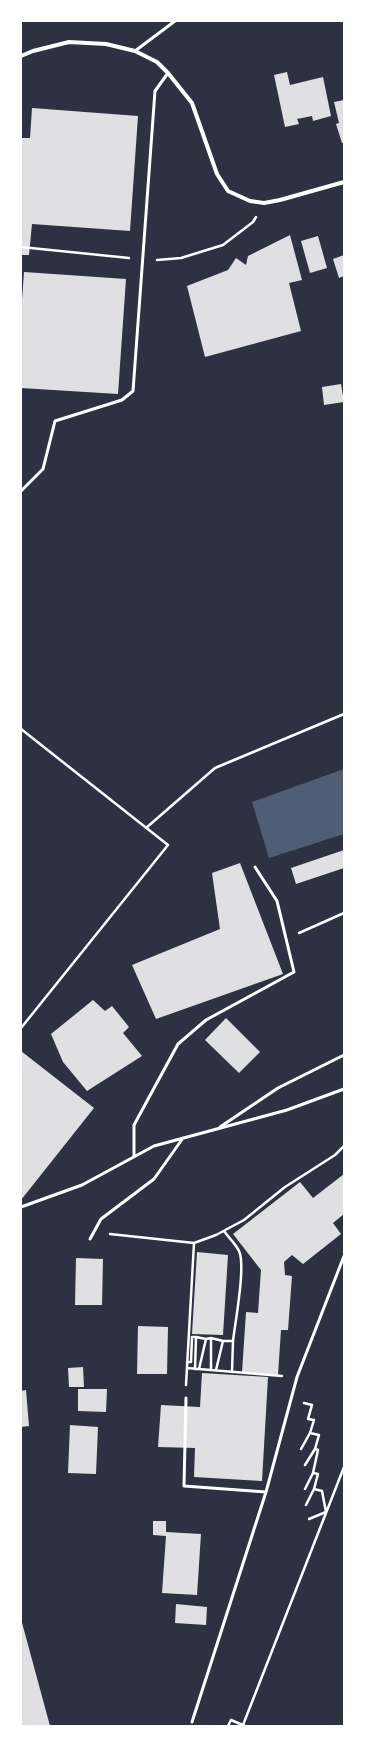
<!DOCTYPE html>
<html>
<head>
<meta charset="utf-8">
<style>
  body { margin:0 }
  #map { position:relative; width:365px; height:1747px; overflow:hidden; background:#2d3142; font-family:Signika,sans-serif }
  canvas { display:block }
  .frame { position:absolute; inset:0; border:22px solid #fff; pointer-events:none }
</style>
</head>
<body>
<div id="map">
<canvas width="365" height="1747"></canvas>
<div class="frame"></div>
</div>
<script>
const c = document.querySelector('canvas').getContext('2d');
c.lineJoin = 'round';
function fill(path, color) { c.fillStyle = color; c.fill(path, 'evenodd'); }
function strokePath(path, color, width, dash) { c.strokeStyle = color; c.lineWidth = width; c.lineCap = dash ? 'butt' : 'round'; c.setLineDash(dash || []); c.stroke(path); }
const water = new Path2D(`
  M344,769V834L269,858L252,802Z`);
const building = new Path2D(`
  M287,72L290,85L323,77L331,116L313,121L312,116L297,119L299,124L285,127L274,75Z
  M344,100V143H342L336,124L339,123L334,102Z
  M32,108L138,116L130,231L32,224L29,255H21V138H30Z
  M290,235L302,280L289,283L301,331L205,357L187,286L228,270L236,258L246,265L248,256Z
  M318,236L327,268L310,273L301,241Z
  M344,255V276L339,278L333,259Z
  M24,272L126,279L118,394L21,388V314Z
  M341,384L344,402L324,405L322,387Z
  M344,850V868L296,884L291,868Z
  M240,863L283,974L156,1019L132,965L220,929L212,873Z
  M93,1000L105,1011L112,1006L129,1027L123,1033L142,1056L87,1091L63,1062L51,1034Z
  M226,1018L260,1052L239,1073L205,1040Z
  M21,1051L94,1108L21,1200Z
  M344,1174V1214L333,1223L341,1234L303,1264L292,1255L284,1262L285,1275L292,1276L288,1330H281L278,1375L242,1372L246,1312L258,1313L261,1270L233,1234L300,1182L313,1198Z
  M197,1252L228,1255L223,1335L192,1334Z
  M76,1258L103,1259L102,1305H75Z
  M138,1326L168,1327L167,1374H137Z
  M83,1367L84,1387H69L68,1368Z
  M202,1373L268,1377L262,1481L194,1477L195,1448L158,1447L161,1405L200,1407Z
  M78,1389H107L106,1412L78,1411Z
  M26,1390L29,1426L21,1427V1391Z
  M70,1425L98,1427L96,1474L68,1473Z
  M153,1521H166V1532L201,1534L197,1595L162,1593L166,1536L153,1535Z
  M176,1604L207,1607L206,1625L175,1623Z
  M21,1619L50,1726H21Z`);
const path = new Path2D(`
  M21,247L129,258
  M157,260L181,258L223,245L253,222L256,217
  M21,729L168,845L21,1028
  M146,828L215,768L344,714
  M299,933L344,913
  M224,1231C228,1237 236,1244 239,1251C246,1266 235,1323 233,1341
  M110,1234L194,1243L216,1235L244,1220L285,1187L335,1155L344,1146
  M196,1337L206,1339
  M211,1338L223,1341
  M187,1362H191L192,1337H196L195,1369
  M187,1368L282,1376
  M199,1369L206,1339L211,1338V1369
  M216,1370L223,1341H233L232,1372
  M186,1385L194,1243
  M304,1403L312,1405L308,1419L314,1420L310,1433L319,1435L315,1449L318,1450L313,1473L318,1474L314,1489L322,1491L326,1512L309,1519
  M301,1449L310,1433
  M305,1465L315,1449
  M305,1489L313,1473
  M306,1505L314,1489
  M243,1725L344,1467
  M228,1726L231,1720L245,1726`);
const service = new Path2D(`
  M135,51L175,21
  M21,491L43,469L55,421L122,400L133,391L155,91L168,73
  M220,1127L278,1088L344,1055
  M134,1156V1125L178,1044L206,1020L294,972L277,901L255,867
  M21,1207L82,1185L154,1146L287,1110L344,1089
  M90,1239L101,1219L154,1179L183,1138
  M186,1398L184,1486L266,1492
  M192,1722L266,1492L297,1377L344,1256`);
const minor = new Path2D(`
  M21,56L33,51L69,42L106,44L135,51L157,62L168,73L192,103L217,174L228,191L250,201L264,203L280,200L344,182`);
fill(water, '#4f5d75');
fill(building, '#e0e0e3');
strokePath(path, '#fff', 2.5);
strokePath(service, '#fff', 3);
strokePath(minor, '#fff', 4);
</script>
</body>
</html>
